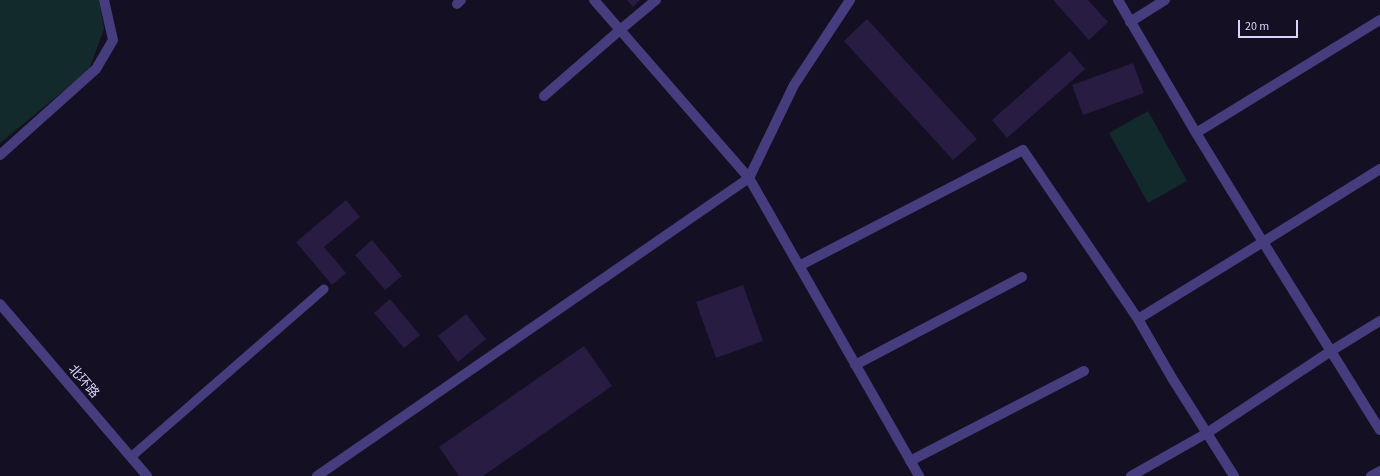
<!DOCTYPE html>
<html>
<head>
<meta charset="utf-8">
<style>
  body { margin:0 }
  #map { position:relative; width:1380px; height:476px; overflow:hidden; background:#140f22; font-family:"Source Sans 3",sans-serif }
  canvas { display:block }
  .scale { position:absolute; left:1238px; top:20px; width:60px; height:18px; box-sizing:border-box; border:2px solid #dcd3fd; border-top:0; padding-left:5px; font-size:12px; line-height:14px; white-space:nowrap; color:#dcd3fd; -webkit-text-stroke:3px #140f22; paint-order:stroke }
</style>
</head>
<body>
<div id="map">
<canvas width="1380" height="476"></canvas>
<div class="scale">20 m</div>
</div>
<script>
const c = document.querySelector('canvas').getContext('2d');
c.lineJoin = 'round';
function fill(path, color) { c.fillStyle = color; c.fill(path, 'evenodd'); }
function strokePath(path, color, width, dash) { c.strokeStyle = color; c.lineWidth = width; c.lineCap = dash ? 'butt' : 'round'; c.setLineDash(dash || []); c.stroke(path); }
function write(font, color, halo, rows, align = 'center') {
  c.font = font + ' "Source Sans 3","Noto Sans SC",sans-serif'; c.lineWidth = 3; c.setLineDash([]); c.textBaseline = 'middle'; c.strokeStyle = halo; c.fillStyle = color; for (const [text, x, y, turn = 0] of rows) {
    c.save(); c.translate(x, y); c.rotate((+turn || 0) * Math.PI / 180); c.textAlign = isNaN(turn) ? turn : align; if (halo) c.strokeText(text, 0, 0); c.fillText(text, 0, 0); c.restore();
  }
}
const green = new Path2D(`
  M0,0H99L104,29L89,70L0,143Z
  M1148,111L1187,181L1148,203L1109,133Z`);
const building = new Path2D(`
  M627,0H640L633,7Z
  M1053,0H1088L1108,22L1089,40Z
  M867,19L977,139L953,160L844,41Z
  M1070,51L1085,69L1007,138L992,120Z
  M1133,63L1144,93L1083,115L1072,85Z
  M346,200L360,217L324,247L346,273L332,285L296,242Z
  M372,240L402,276L385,290L355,255Z
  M743,285L763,341L716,358L696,302Z
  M390,299L420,335L404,348L374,313Z
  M466,314L486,339L458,362L438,336Z
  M584,346L612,386L483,476H459L439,447Z`);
const service = new Path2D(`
  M131,457L324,289`);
const minor = new Path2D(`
  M594,0L749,178L919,476
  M1118,0L1196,133L1263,242L1138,319
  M457,4L461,0
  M1130,22L1165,0
  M544,96L620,30L656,0
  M1196,133L1380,20
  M0,155L96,69L113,40L104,0
  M1380,169L1263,242L1380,430
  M799,266L1023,150L1138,319L1172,378L1234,476
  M855,365L1022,277
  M910,461L1084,371
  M317,476L749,178L794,85L850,0
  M1131,476L1207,433L1331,351L1380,321
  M1371,476L1380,471`);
const tertiary = new Path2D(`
  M0,304L147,476`);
const streetNames = [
  ["北环路",83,382,49]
];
fill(green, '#132a2c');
fill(building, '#281c42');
strokePath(service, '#463d7f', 9);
strokePath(minor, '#463d7f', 10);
strokePath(tertiary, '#463d7f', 10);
write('13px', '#dcd3fd', '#140f22', streetNames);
</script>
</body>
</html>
